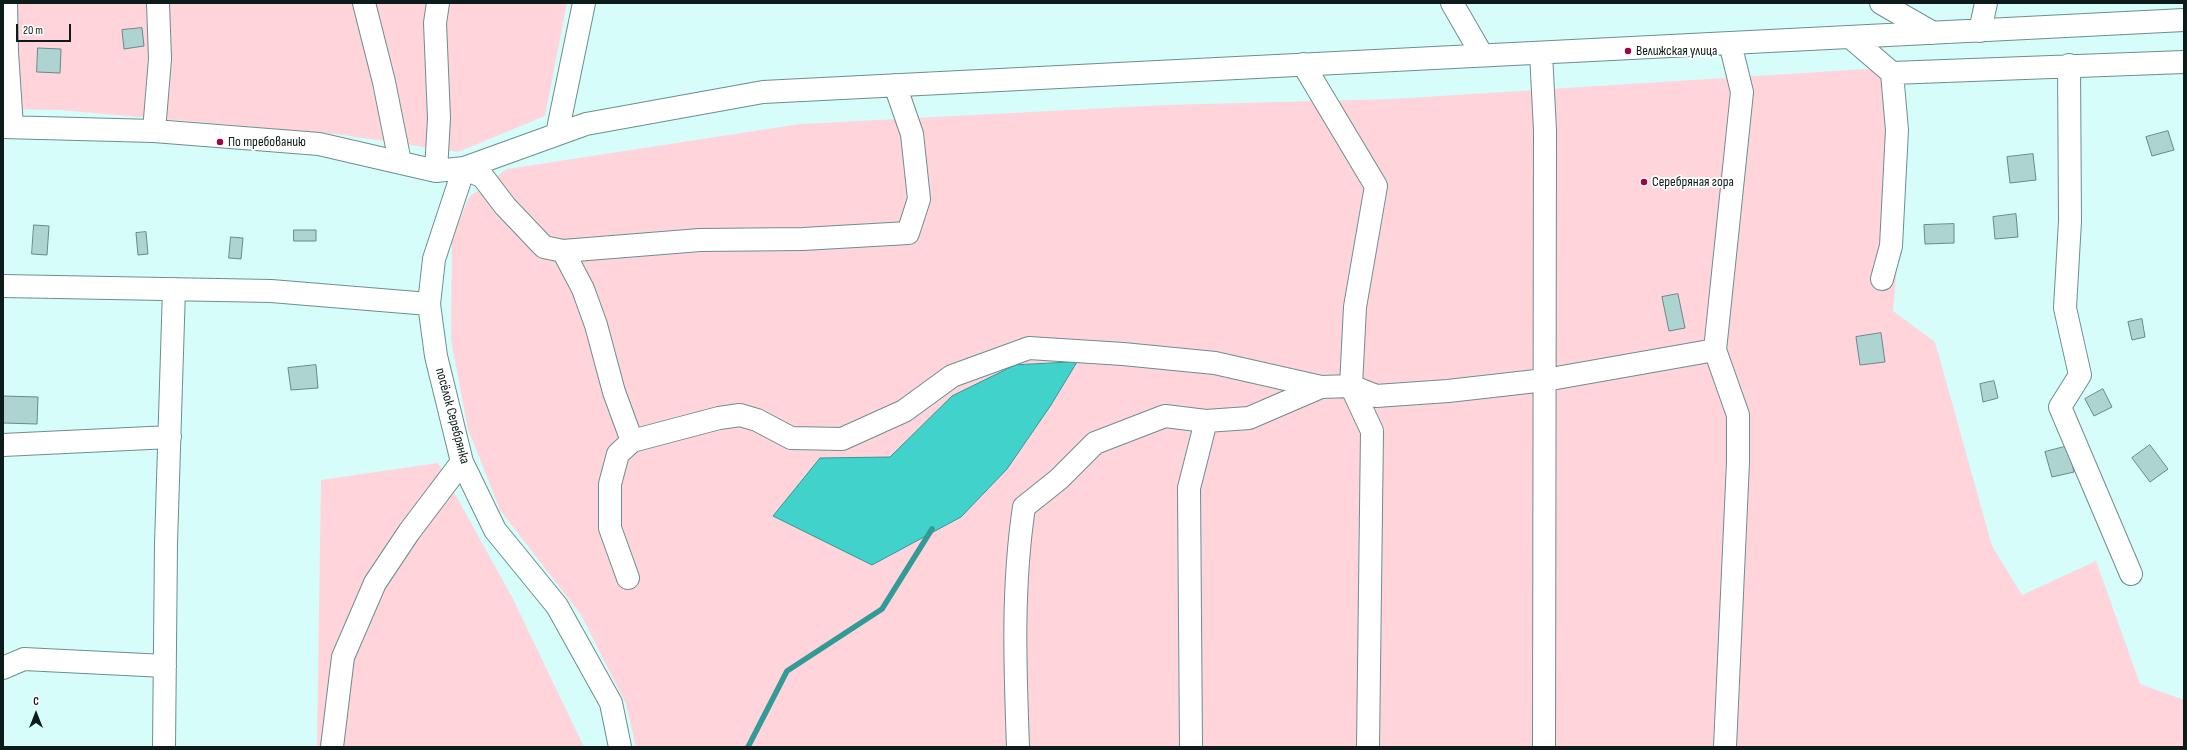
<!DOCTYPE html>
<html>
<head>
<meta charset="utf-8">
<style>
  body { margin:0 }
  #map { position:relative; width:2187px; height:750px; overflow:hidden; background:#d6fdfa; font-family:"Sofia Sans Condensed",sans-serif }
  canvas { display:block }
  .frame { position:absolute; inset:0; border:4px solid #0d1c1b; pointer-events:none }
  .north { position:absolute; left:16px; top:694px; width:40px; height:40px; -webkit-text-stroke:3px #fff; paint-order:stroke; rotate:0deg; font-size:11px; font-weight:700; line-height:16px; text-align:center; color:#0d1c1b }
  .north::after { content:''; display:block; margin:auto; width:14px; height:18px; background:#0d1c1b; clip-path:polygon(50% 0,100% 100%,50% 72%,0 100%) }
  .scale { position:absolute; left:16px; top:24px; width:55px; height:18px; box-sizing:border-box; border:2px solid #0d1c1b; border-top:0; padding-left:5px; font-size:12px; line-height:14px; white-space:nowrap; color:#0d1c1b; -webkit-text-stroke:3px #fff; paint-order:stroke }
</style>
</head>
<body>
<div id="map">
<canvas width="2187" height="750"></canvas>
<div class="frame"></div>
<div class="north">С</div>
<div class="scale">20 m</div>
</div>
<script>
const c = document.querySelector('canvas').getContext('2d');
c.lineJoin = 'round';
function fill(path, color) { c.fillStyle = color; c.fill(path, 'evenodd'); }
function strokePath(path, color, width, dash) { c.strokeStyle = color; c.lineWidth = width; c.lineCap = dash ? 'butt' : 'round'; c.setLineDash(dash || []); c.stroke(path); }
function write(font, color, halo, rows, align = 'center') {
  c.font = font + ' "Sofia Sans Condensed",sans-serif'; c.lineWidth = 4; c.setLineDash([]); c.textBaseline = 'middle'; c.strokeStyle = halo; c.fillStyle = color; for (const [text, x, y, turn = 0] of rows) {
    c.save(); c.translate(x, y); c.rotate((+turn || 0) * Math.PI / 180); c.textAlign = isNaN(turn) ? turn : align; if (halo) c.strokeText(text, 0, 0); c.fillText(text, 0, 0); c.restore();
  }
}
const green = new Path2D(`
  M3,3H567L545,116L458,152L336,134L59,110L3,109Z
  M1902,62L1903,200L1893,311L1935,342L1992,546L2022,595L2096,561L2140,684L2184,700V747H636L626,704L581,615L500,510L468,429L451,340L452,239L469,197L507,169L800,124L1166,105L1393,99L1866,69Z
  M438,463L513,599L584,747H317L321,480Z`);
const water = new Path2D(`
  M1077,362L1051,405L1007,469L961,517L872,565L773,516L820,458L890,457L952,396L1015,365Z`);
const stream = new Path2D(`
  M748,747L787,671L882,609L932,529`);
const building = new Path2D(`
  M142,28L144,46L124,49L122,30Z
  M38,48L61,49L60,73L37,72Z
  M2168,131L2174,150L2152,156L2146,137Z
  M2033,154L2036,180L2010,183L2007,157Z
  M2016,214L2018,237L1995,239L1993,217Z
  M1954,224V243L1925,244L1924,225Z
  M34,225L49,226L47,255L32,254Z
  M294,230H316V241H294Z
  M146,232L148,254L138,255L136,233Z
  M231,237L243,238L241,259L229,258Z
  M1678,294L1685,328L1669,331L1662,297Z
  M2142,319L2145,337L2132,340L2128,322Z
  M1881,333L1885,362L1860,365L1856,337Z
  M316,365L318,388L291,390L288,368Z
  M1994,381L1998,398L1983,402L1980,384Z
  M2103,389L2112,407L2094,416L2085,399Z
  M3,396L38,397L37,424L3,423Z
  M2150,445L2168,469L2150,482L2132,458Z
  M2068,446L2074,472L2052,477L2045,452Z`);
const minor = new Path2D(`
  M6,3L7,52L12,127
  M364,3L384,82L400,162
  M1452,3L1482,55
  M1881,3L1933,33
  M1980,31L1986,3
  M1850,37L1892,73L1897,130L1891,246L1882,279
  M1541,53L1545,130L1544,747
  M1303,64L1376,186L1355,307L1351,386L1376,396L1448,391L1545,380L1715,350
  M2069,65L2070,221L2065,308L2080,375L2060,407L2131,574
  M1892,73L2184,62
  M3,127L154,131L319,144L436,171L464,168L586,124L763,92L2184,20
  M154,131L160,59L158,3
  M557,134L584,3
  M436,171L439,118L435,23L438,3
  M563,251L583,289L596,325L614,392L632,441L719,418L740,415L757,420L791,438L842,439L904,411L952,376L1029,348L1123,354L1215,363L1321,387
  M3,286L271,291L429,304
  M3,445L170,437
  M628,578L610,528V484L618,454L632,441
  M3,668L24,659L165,666
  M164,747L166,544L174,289
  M332,747L343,657L375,583L409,532L462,462
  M620,747L611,703L557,606L495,530L462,462L436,356L429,304L434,259L464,168L483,177L505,206L544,247L563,251L700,240L803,239L908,233L919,199L912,134L895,85
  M1018,747C1015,666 1012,587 1024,507L1059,479L1095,443L1165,416L1206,421L1249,418L1321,387L1351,386L1372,431L1368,747
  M1191,747L1189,488L1206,421
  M1725,747L1738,462V415L1715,350L1742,92L1730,43`);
const markers = [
  [1628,51,4,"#a00343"],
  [220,142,4,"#a00343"],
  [1644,182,4,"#a00343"]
];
const poiNames = [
  ["Велижская улица",1636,51],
  ["По требованию",228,142],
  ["Серебряная гора",1652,182]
];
const streetNames = [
  ["посёлок Серебрянка",452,416,75]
];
fill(green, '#ffd4db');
fill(water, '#41d2cc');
strokePath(water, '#319b97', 1);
strokePath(stream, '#319b97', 5.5);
fill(building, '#aed4d1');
strokePath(building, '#668a88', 1);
strokePath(minor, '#6b8f8d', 24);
strokePath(minor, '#fff', 22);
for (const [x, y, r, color] of markers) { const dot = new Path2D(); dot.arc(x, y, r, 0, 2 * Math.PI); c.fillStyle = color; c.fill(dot); strokePath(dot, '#fff', 1.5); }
write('14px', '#0d1c1b', '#fff', poiNames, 'left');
write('14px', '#0d1c1b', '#fff', streetNames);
</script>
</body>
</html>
